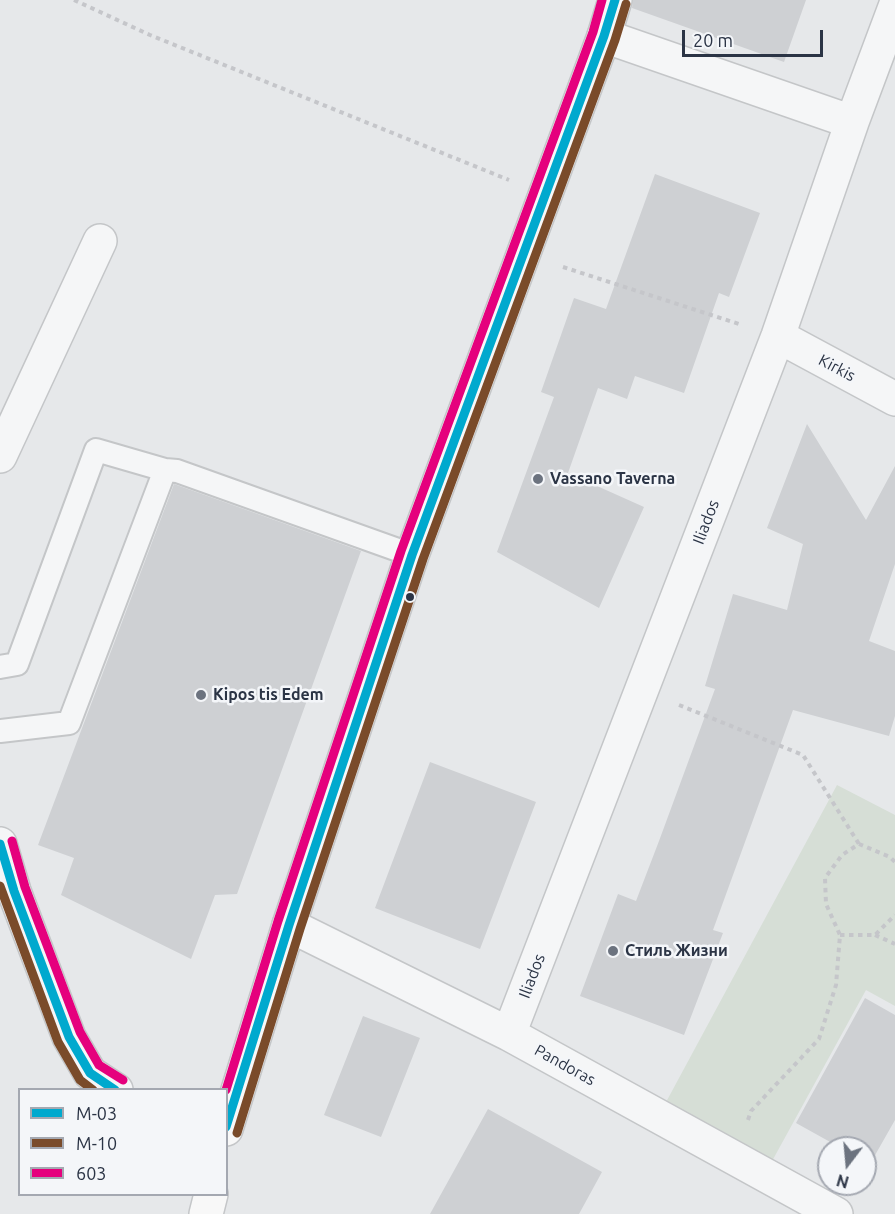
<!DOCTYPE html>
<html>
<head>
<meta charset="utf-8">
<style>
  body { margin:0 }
  #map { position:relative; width:895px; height:1214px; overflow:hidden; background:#e6e8ea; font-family:Ubuntu,sans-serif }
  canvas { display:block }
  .legend { position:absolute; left:18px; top:1088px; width:210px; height:108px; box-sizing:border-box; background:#f4f6f9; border:2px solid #a4a8b1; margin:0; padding:8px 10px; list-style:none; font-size:18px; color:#2b3445 }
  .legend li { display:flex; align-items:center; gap:12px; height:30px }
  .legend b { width:30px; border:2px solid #a4a8b1 }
  .north { position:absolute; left:817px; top:1136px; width:60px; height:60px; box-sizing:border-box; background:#f4f6f9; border:2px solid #a4a8b1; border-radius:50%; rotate:196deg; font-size:16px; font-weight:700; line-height:24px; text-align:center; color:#2b3445 }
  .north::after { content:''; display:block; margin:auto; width:21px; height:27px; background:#6c737f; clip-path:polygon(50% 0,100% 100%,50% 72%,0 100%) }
  .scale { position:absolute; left:682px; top:30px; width:141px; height:27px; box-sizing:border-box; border:3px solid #2b3445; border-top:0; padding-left:8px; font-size:18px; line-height:21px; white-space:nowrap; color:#2b3445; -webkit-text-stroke:4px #f4f6f9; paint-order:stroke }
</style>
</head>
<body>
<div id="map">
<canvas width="895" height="1214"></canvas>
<ul class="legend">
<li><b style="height:8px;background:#00a9ce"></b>M-03</li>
<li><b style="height:8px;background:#7a4b2a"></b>M-10</li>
<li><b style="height:8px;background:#e5007d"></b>603</li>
</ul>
<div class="north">N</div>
<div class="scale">20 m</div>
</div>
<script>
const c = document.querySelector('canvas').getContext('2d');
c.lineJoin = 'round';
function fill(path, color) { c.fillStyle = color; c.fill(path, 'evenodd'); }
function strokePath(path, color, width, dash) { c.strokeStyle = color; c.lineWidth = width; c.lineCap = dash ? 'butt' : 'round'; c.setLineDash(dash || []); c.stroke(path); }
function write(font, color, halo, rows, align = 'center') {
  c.font = font + ' Ubuntu,sans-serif'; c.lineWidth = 5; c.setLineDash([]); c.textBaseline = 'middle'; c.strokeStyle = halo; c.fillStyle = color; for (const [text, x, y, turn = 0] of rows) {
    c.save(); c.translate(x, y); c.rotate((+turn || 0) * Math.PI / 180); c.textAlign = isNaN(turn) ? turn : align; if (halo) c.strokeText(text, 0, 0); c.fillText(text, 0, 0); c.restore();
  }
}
const green = new Path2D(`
  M837,785L895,815V1006L866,990L771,1163L665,1104Z`);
const building = new Path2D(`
  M633,0H806L784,62L632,8Z
  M655,174L760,213L729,297L719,293L684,393L635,376L627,399L598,388L568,473L644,507L599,608L497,552L554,397L541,392L574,298L606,309Z
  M807,424L866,520L895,466V564L869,641L895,651V716L889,736L793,710L713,930L723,933L684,1035L580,996L618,894L636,901L659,841L715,689L705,686L733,594L787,610L803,544L767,528Z
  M174,484L361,551L237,894L215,895L191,959L61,895L74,858L38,845Z
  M430,762L536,802L480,949L375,908Z
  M865,998L895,1015V1120L870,1164L865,1161V1148H841L796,1123Z
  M363,1016L420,1038L381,1137L324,1115Z
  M488,1109L602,1172L579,1214H430Z`);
const path = new Path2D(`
  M74,0L150,35L509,180
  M563,267L739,324
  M679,705L803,755L859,844
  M840,935H875L895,915
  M875,935L895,944
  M748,1120L751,1111L819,1039L836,985L840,935L826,904L825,878L842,855L859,844L890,857L895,862`);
const service = new Path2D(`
  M0,667L17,664L96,450L165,470L177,471L412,555
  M0,731L69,723L165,470`);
const minor = new Path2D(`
  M604,36L852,122
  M778,336L895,399
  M0,456L100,241
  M289,925L509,1034L836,1214
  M509,1034L778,336L852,122L895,7`);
const tertiary = new Path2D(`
  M0,844L14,891L69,1037L90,1073L116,1090`);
const secondary = new Path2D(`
  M226,1129L289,925L412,555L604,36L615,0
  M206,1214L211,1194`);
const bus1 = new Path2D(`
  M0,844L14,891L69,1037L90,1073L115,1090
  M226,1127L289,925L412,555L604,36L615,0`);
const bus2 = new Path2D(`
  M0,886L58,1042L80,1080L93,1090
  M237,1133L300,929L423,559L615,40L626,4`);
const bus3 = new Path2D(`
  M12,841L25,887L80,1032L99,1065L123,1080
  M226,1090L278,921L401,551L593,32L602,0`);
const markers = [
  [538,479,6,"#6c737f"],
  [410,597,5,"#2b3445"],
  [201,695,6,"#6c737f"],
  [613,951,6,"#6c737f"]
];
const streetNames = [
  ["Kirkis",837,368,28],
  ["Iliados",706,522,-69],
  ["Iliados",532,976,-69],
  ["Pandoras",565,1065,29]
];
const poiNames = [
  ["Vassano Taverna",550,479],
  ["Kipos tis Edem",213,695],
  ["Стиль Жизни",625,951]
];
fill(green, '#d6ded6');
fill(building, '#ced0d3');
strokePath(service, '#c4c6c8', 26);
strokePath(minor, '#c4c6c8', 36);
strokePath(tertiary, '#c4c6c8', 36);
strokePath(secondary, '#c4c6c8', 36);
strokePath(path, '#c5c6ca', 4, [4.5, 4.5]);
strokePath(service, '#f5f6f7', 22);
strokePath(minor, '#f5f6f7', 33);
strokePath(tertiary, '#f5f6f7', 33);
strokePath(secondary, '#f8f8f8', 33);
strokePath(bus1, '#00a9ce', 9);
strokePath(bus2, '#7a4b2a', 9);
strokePath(bus3, '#e5007d', 9);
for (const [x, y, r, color] of markers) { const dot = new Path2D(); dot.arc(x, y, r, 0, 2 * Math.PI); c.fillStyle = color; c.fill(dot); strokePath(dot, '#f4f6f9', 2); }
write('16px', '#2b3445', '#f4f6f9', streetNames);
write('bold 16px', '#2b3445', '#f4f6f9', poiNames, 'left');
</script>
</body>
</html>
